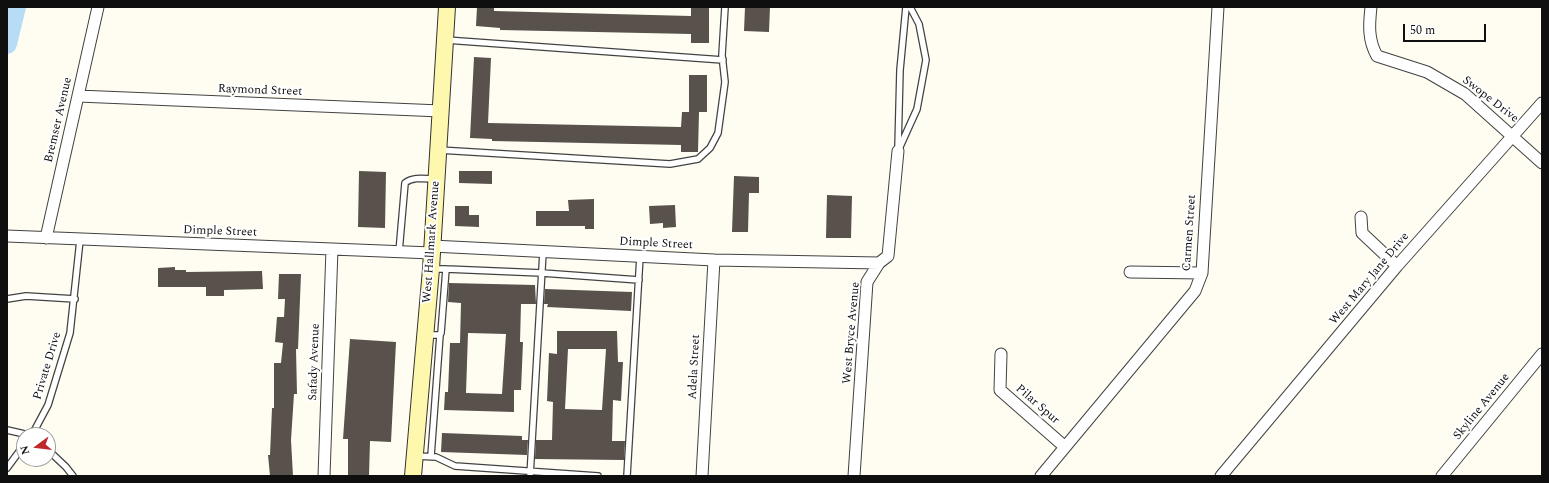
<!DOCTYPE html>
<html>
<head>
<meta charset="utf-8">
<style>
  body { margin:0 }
  #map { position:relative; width:1549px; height:483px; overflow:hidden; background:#fffdf2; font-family:Spectral,serif }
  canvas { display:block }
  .frame { position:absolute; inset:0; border:8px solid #0f0f0f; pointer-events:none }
  .north { position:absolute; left:16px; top:427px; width:40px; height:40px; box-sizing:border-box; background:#fff; border:1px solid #9f9f9f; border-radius:50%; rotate:255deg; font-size:11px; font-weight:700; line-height:16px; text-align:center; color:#0f0f0f }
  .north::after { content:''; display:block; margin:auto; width:14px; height:18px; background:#bf272b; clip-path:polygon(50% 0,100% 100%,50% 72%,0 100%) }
  .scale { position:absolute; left:1403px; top:24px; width:83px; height:18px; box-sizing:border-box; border:2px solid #0f0f0f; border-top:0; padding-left:5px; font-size:12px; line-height:14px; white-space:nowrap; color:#0f0f0f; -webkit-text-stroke:3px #fff; paint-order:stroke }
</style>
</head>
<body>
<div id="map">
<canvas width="1549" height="483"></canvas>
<div class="frame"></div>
<div class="north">N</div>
<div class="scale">50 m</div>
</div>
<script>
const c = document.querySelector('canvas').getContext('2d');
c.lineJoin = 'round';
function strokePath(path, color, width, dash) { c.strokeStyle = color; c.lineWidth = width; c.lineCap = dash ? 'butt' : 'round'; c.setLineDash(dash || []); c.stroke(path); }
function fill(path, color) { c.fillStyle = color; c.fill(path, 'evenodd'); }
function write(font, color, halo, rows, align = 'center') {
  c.font = font + ' Spectral,serif'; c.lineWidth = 4; c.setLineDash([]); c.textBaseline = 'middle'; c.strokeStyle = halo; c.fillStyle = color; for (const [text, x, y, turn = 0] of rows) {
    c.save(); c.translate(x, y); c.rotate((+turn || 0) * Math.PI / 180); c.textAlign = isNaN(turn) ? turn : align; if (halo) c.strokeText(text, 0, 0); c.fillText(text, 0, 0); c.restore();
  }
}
const river = new Path2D(`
  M7,44L16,7`);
const building = new Path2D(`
  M477,7H494V11L691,16V7H709V43H691V34L500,30V28L476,26Z
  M745,7H770L769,32L744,31Z
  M474,57L491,58L488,123L681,127L682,112H689V75H707V112H699L698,152H681V145L492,141V139L470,138Z
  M359,171L386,172L385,228L358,227Z
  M459,171H492V184L459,183Z
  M734,176L759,177V193H749L748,232H732Z
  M827,195L852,196L851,238H826Z
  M594,199V229H585V226H536V211H569L568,200Z
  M675,205L676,227L663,228V223L650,224L649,206Z
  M455,206H469V215H479V227L455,226Z
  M175,267V270H186V272L262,271L263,289L224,290V296H206V287H158V268Z
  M279,274H301L298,349H296L297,394H294L291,440L293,476H270L268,455H270L272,408H274V363H281L283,343L275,342L277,317H284L285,299H278Z
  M449,283L535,285L536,304H521L520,342H523L521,390H514V412L444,410L445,392H448L450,343H460L461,303L448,302ZM468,333L506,334L502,394L466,393Z
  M545,289L632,292L631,311L547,307L548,304H544Z
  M557,331H617L618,362H623L621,401L613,400L612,441H625L624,460L535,459L536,440H552L553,402L547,401L549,353L557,354ZM568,349H606L602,410L565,409Z
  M350,339L396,342L391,442L370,441L369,476H348V439H343Z
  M442,433L522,436V440H528L527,455L441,452Z`);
const lane = new Path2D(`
  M446,40L723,60
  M898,148L900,70L906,7
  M439,150L670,164L698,159L710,148L718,133L725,82L722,55L725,7
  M898,151L917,109L926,60L919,24L910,7
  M399,252L405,183C413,176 426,179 436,179
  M446,269L542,273L639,280
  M7,299L26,296L75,299
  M427,335H440L441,333L446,269H432
  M7,430L29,435
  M32,435L48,405L70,333L80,240
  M48,450L66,467L73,476
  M416,456L436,457L455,466L598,476
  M431,456L440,335
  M7,468L24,445
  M530,476L543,252
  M627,476L640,256`);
const street = new Path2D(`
  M1371,7C1369,25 1368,40 1377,56L1427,72L1465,94L1542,163
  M78,96L441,111
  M1361,217L1362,233L1397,266
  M7,236L432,253
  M46,238L98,7
  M432,246L714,260L879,263
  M1130,272L1202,273
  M1001,354L1000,390L1065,447
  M324,476L332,249
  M702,476L714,260
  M854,476L867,282L879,263L888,256L898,151
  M1041,476L1195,291L1202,273L1218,7
  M1221,476L1397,266L1542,103
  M1442,476L1542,354`);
const secondary = new Path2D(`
  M413,476L431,269L447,7`);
const streetNames = [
  ["Raymond Street",260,91,2],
  ["Swope Drive",1490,100,38],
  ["Bremser Avenue",59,120,-77],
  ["Dimple Street",220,232,2],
  ["Carmen Street",1190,233,-86],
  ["West Hallmark Avenue",432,242,-86],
  ["Dimple Street",656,244,3],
  ["West Mary Jane Drive",1370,279,-50],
  ["West Bryce Avenue",852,333,-85],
  ["Safady Avenue",315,362,-88],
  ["Private Drive",48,366,-73],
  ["Adela Street",695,367,-87],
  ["Pilar Spur",1037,405,41],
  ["Skyline Avenue",1482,407,-51]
];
strokePath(river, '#b7ddf6', 20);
fill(building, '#58514c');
strokePath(lane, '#424242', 8);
strokePath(street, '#424242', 13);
strokePath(secondary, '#313131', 18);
strokePath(lane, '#fff', 5.5);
strokePath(street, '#fff', 11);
strokePath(secondary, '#fef7ae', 16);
write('12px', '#0f0f0f', '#fff', streetNames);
</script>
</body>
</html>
